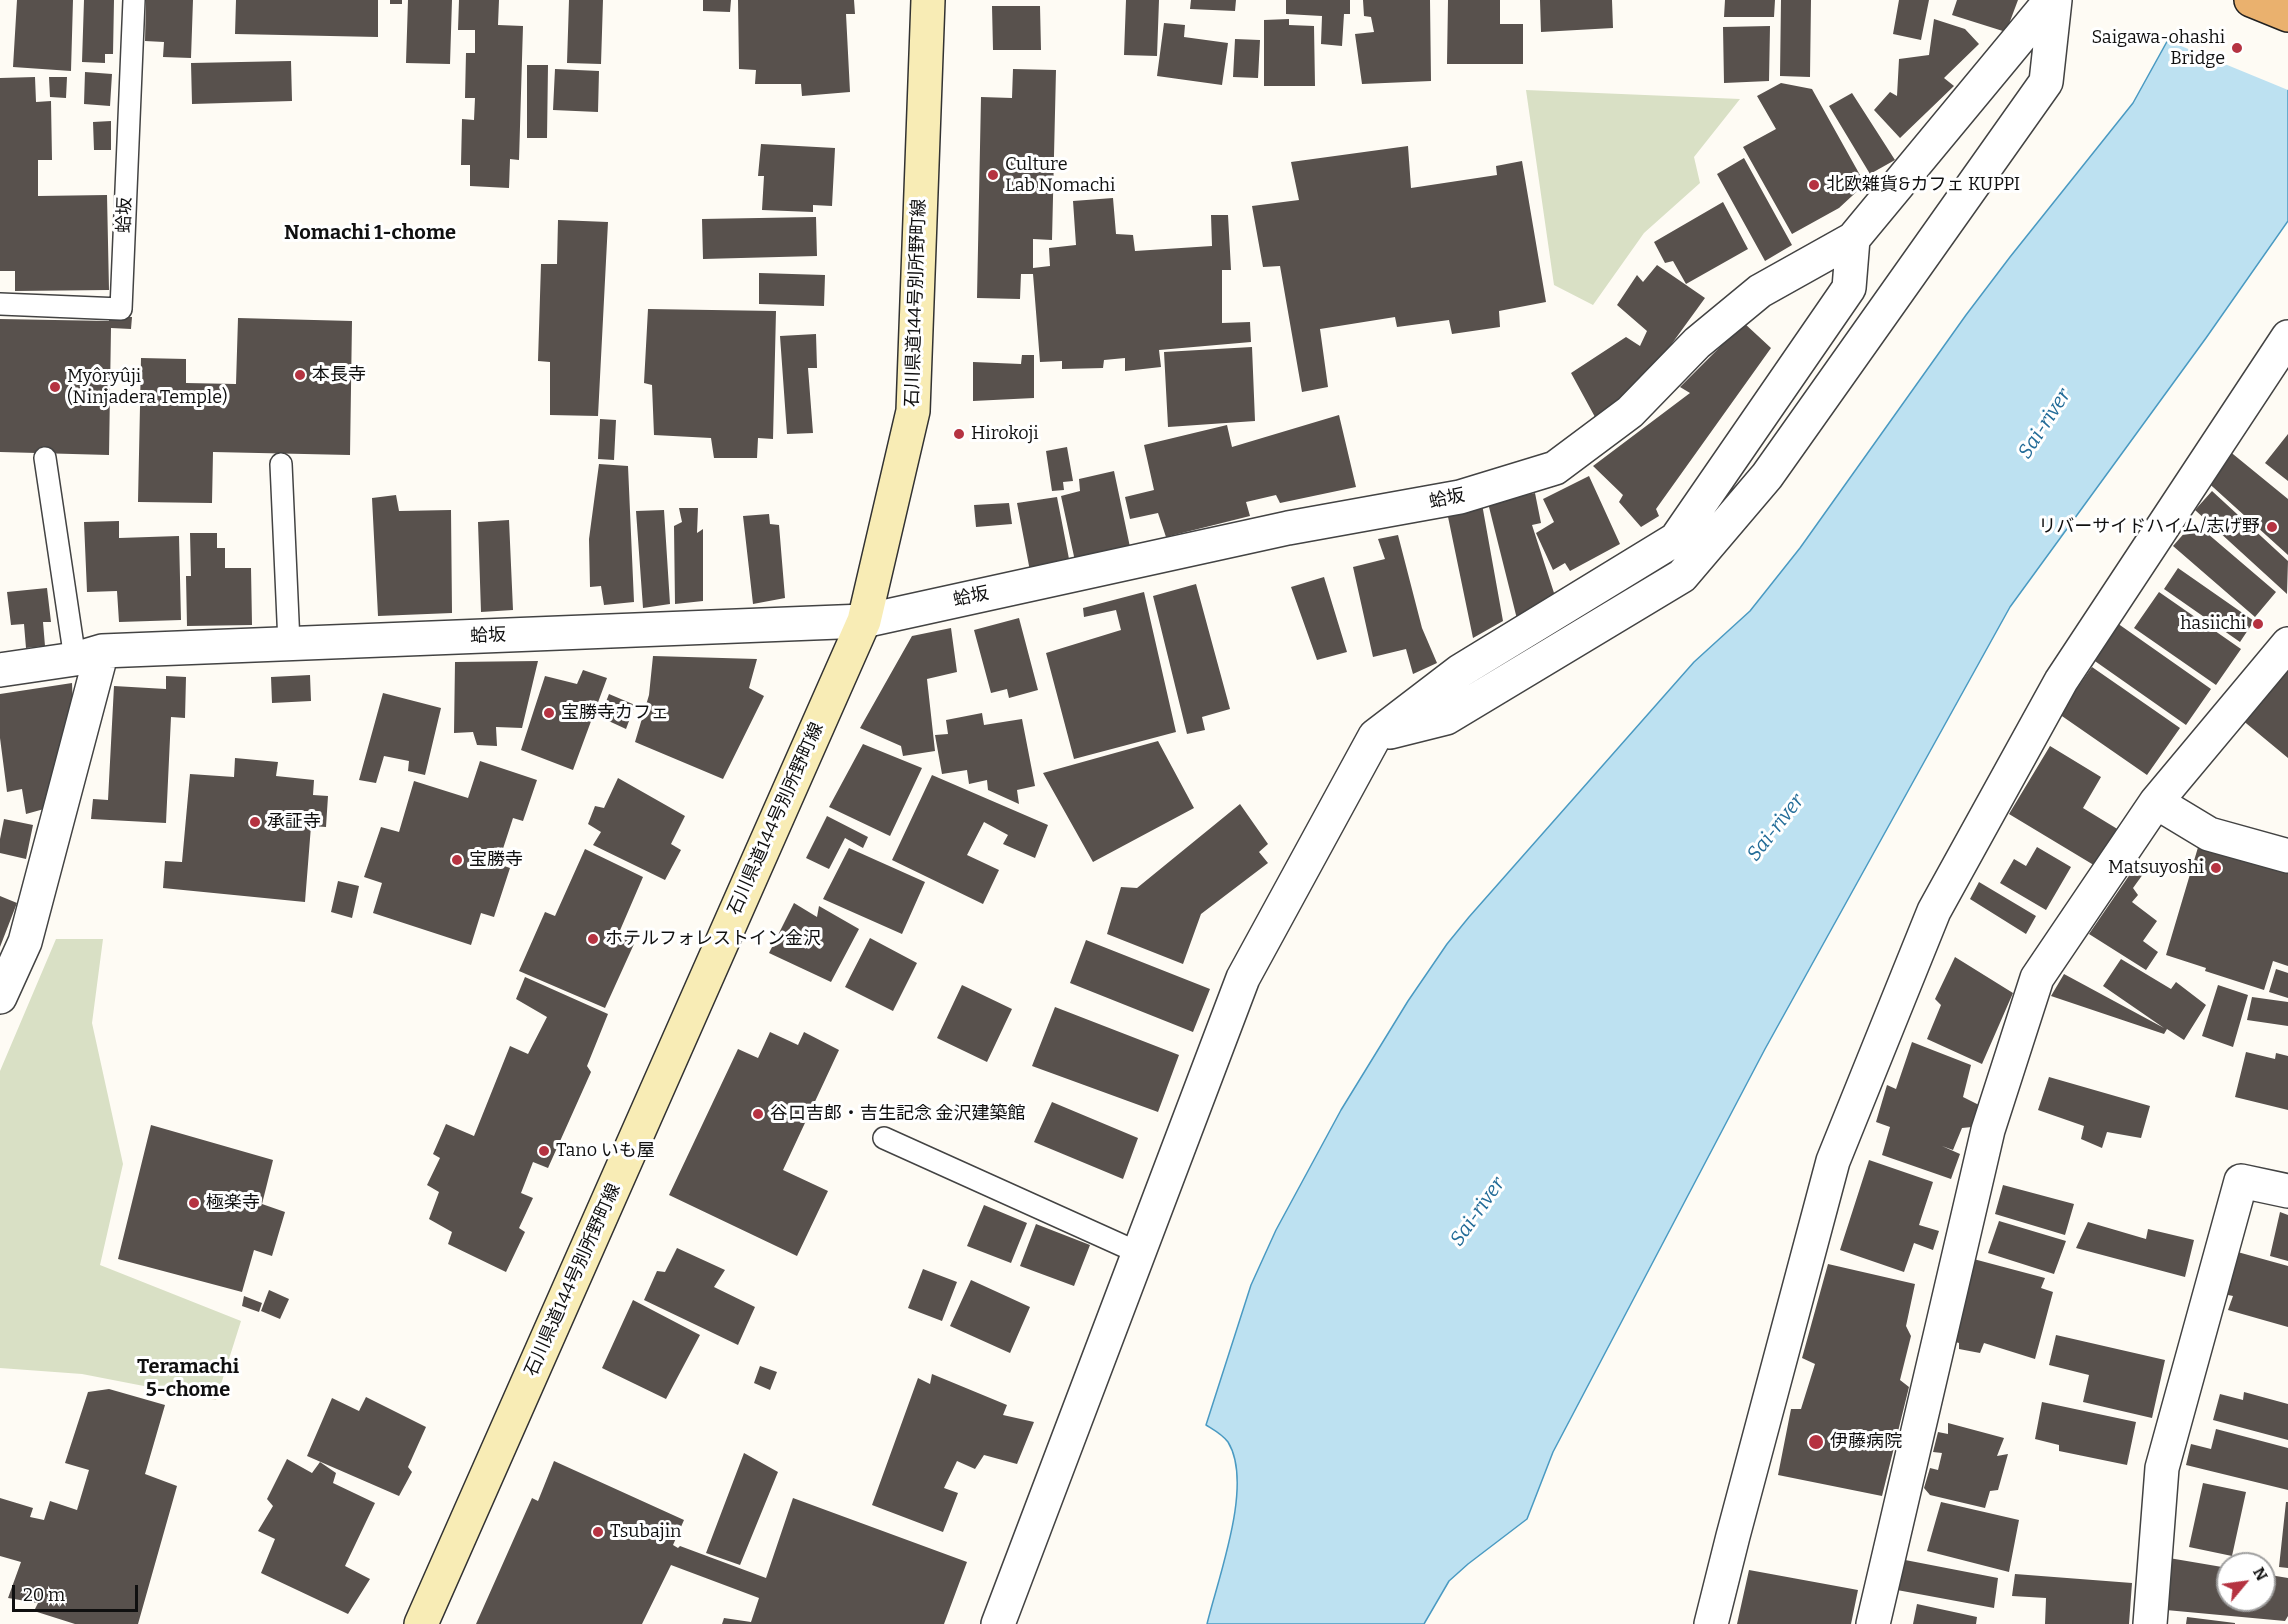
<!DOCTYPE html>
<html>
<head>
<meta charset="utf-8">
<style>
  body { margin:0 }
  #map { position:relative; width:2288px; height:1624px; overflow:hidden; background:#fefbf4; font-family:Bitter,serif }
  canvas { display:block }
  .north { position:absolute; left:2216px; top:1552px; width:60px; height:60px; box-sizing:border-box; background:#fff; border:2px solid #9f9f9f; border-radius:50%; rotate:61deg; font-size:16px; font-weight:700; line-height:24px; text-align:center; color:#101010 }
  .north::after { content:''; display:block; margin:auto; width:21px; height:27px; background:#b53341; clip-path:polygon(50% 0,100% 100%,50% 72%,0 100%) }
  .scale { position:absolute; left:12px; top:1585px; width:126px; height:27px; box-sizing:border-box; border:3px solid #101010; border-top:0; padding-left:8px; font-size:18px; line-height:21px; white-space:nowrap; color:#101010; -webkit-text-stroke:4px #fff; paint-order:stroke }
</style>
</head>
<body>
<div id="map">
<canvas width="2288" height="1624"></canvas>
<div class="north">N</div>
<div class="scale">20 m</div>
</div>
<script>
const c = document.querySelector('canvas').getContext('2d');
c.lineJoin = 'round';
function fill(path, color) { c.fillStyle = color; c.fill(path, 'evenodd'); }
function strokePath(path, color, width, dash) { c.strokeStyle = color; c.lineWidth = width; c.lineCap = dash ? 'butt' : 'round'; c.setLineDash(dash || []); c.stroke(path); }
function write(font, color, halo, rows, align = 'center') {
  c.font = font + ' Bitter,"Noto Sans JP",serif'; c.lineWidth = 6; c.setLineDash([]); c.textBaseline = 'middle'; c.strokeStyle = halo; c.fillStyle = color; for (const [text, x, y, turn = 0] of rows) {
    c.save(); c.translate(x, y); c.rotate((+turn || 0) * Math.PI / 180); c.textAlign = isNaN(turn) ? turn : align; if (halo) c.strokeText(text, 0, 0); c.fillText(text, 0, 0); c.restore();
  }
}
const cemetery = new Path2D(`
  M1526,90L1740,99L1694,157L1700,183L1644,233L1593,305L1554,285Z
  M56,939H103L92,1023L123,1164L100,1265L241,1321L216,1400L82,1374L0,1368V1071Z`);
const water = new Path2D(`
  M2190,0H2288V221L2206,338L2010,607L1765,1049L1553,1452L1527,1519L1468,1564L1449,1581L1424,1624H1207C1218,1578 1254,1484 1228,1442C1222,1434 1214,1430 1206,1425L1251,1285L1276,1230L1341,1110L1408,1001L1447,944L1469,917L1694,662L1750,611L1800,548L1966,315L2010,257L2133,103Z`);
const pier = new Path2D(`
  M2187,0H2288V90L2164,39Z`);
const building = new Path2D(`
  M17,0H73L71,71L13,67Z
  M84,0H114L113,54H105V63L82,62Z
  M146,0H193L191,58L163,57L164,42L145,41Z
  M236,0H378V37L235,34Z
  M390,0H402V4H390Z
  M408,0H452L450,64L406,63Z
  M459,0H499L498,25L523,26L519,160L510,159L509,188L470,186V165H461L462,119L474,120L475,98H465L466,53H475V30H458Z
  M569,0H603L601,64L567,63Z
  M703,0H731L730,12L703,11Z
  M738,0H854L855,14H846L850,92L802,96L801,84H755L756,70L739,69Z
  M1126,0H1159L1157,56L1124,55Z
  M1191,0H1236L1235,11L1190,9Z
  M1286,0H1350V14H1344L1342,46L1321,44L1322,16L1286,14Z
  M1363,0H1430L1431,81L1362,84L1355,34L1374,32L1371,17L1364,16Z
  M1448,0H1500V24H1523V64H1447Z
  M1540,0H1612L1613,28L1541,32Z
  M1725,0H1775L1774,17H1724Z
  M1781,0H1811L1810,77L1780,76Z
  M1899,0H1929L1921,40L1893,34Z
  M1957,0H2018L2006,32L1952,15Z
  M992,6H1040L1041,50H993Z
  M1289,19V25L1314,26L1315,86H1264V20Z
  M1934,19L1965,29L1979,44L1944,78L1954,86L1900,138L1874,110L1890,92L1897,96L1899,59L1929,55Z
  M1164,23L1185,25L1184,37L1228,43L1222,85L1157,76Z
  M1770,26L1769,81L1724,83L1723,27Z
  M1235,39L1260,40L1258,78L1233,77Z
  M291,61L292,101L192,104L191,63Z
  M527,65H548L547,138H527Z
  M555,69L599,71L598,112L553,110Z
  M1013,69L1056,70L1052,240L1033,239V268L1050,266L1049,248L1076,245L1073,201L1113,198L1116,234L1133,235L1135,251L1212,246L1211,215H1228L1231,270H1222V323L1250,322L1251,342L1159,350L1161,367L1125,371V358L1104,360L1103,368L1062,369V361L1040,362L1033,274H1021L1020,299L977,298L981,97L1012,98Z
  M85,72L112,74L110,106L84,104Z
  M35,77L36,102L51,101L52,160H38V196L107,195L109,290L15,291V271H0V78Z
  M49,77H67L66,98L50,97Z
  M1781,83L1812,89L1865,184L1839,208L1792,234L1743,147L1776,129L1757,96Z
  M1852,93L1895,160L1870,174L1829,106Z
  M111,121V150H94L93,122Z
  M761,144L835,148L832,206L813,205V212L762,210L764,176H758Z
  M1408,146L1411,188L1497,175L1496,166L1522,161L1546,302L1499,311L1500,327L1452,334L1449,320L1397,327L1395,317L1320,329L1328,387L1302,392L1280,266L1263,267L1252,206L1299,200L1291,162Z
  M1744,158L1792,245L1765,261L1717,174Z
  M1723,202L1748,249L1686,284L1673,261L1665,263L1654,242Z
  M816,217L817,256L703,259L702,219Z
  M558,220L608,222L598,416L550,415V362L538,361L541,264H557Z
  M1657,265L1705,298L1660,360L1637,386L1595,417L1571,373L1626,337L1640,346L1647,331L1617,305L1637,275L1643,282Z
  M759,273L825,275L824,306L759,304Z
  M648,309L776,311L773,439L758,438L757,458H714L711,438L654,435L652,385L644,383Z
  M109,317H132L131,329L111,328L109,455L0,452V319L109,321Z
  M238,318L352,321L350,455L213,452L212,503L138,502L141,358L186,359V383L236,384Z
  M1744,323L1771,348L1656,509L1659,516L1641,527L1619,502L1623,495L1593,466L1690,393L1680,387Z
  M816,334L817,368H808L813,433L787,434L780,336Z
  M1252,347L1255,421L1168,427L1164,352Z
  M1022,355H1034V398L973,401V362L1021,364Z
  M1339,415L1356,487L1280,503L1276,495L1246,502L1250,516L1166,537L1158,513L1130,519L1125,497L1154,490L1144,445L1227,425L1232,447Z
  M600,419L616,420L614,460L598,459Z
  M2288,434V481L2265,463Z
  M1067,447L1073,481L1063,482L1064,490L1052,491L1046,451Z
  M2228,450L2288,499V555L2203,478Z
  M599,464L628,466L634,602L604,605L601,586L590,587L589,539Z
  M1114,471L1130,547L1075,561L1061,496L1080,491L1079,479Z
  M1589,476L1620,544L1570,571L1565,563L1553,570L1536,533L1554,522L1543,499Z
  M2212,491L2288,561L2287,594L2195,510Z
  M1535,493L1541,523L1532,525L1555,596L1517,619L1488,503Z
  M396,495L399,511L451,510L452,613L378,616L372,498Z
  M1057,497L1070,564L1030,571L1017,503Z
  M1009,503L1012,524L976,527L974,505Z
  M1482,504L1503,621L1473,638L1447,512Z
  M679,508H698L697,533L703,529V601L675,604L674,526L682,522Z
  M664,510L670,604L643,608L636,511Z
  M769,514L770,524L779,525L785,598L753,604L743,516Z
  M509,520L513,610L481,612L478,522Z
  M119,521V538L179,536L181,620L119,622L117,591L87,592L84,522Z
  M2194,522L2276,592L2255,617L2173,546Z
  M190,533H217V548H225V568H251L252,625L187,626L186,576H191Z
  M1398,535L1422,628L1437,663L1413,674L1406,649L1373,657L1353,567L1385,559L1378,539Z
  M2178,568L2254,621L2240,642L2164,589Z
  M1324,577L1347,652L1317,660L1291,587Z
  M1196,584L1230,709L1202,717L1205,730L1187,734L1153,596Z
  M47,588L51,622H43L45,646L26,648L24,624L11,625L7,592Z
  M1144,592L1176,732L1074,759L1046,653L1121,630L1116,610L1084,617L1083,608Z
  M2159,592L2241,649L2216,685L2134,628Z
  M1019,618L1038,690L1009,698L1007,689L991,693L974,630Z
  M2117,623L2211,689L2186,725L2092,659Z
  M951,628L957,672L927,679L935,751L903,756L901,746L860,728L912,636Z
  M653,656L757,659L749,688L764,696L723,779L635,742L649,695Z
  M2288,657V758L2241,719Z
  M538,661L522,728L496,727L497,746L477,745L473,732L454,733L455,662Z
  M2092,667L2180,728L2147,775L2059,714Z
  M583,670L607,678L573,770L521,750L545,676L577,684Z
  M310,675L311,701L272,703L271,677Z
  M166,676L186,677L185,718L171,717L166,823L91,819L93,799L108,800L114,686L166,689Z
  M72,683L73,709L44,809L26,814L22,789L7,792L0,738V694Z
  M383,693L441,708L425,775L408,771L409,761L384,756L376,783L359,780Z
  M609,694L635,705L626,729L600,717Z
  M982,713L984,725L1022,719L1035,786L1017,790L1019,804L988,790L987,780L969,784L967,770L942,774L935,735L948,734L946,720Z
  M1158,741L1194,808L1093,862L1043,773Z
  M863,744L922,768L890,836L829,807Z
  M2050,746L2101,777L2083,808L2119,830L2097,867L2009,814Z
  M235,758L278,762L276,776L314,780L313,795L328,796L326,827L311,826L305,902L163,888L165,861L182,862L190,774L234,777Z
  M480,761L537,780L523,821L513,818L498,864L510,868L494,917L481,913L471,945L373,913L382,883L364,877L381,827L399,832L414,781L468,798Z
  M932,775L1048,825L1035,858L1003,844L1008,835L984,822L967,855L999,870L983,904L892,860Z
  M618,778L685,816L671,844L681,850L665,880L593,845L601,832L588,824L595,806L604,808Z
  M1240,804L1268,844L1259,852L1268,863L1201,914L1183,964L1107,934L1121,887L1137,888Z
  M827,816L868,837L863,848L845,838L829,869L806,858Z
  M4,819L33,825L26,859L0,853V839Z
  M2199,844L2288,872V966L2273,961L2264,990L2205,971L2206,968L2166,955Z
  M2037,847L2071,867L2046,910L2000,883L2014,859L2026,866Z
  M849,848L925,882L902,934L823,899Z
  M585,849L643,877L618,935L634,944L605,1008L519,971L545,912L555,916Z
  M2137,864L2146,870L2133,888L2138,895L2132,902L2157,921L2143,941L2158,952L2146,970L2089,934Z
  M338,881L359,886L352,918L331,912Z
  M1979,882L2036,916L2026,934L1970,899Z
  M0,896L17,903L0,947Z
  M794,903L817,917L819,906L859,929L831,982L769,953Z
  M870,938L917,963L893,1011L845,987Z
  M1086,940L1210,989L1193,1032L1070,983Z
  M1955,957L2013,993L1982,1064L1927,1039L1941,1005L1935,999Z
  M2121,959L2171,989L2176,982L2206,1005L2184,1040L2167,1029L2164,1034L2051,996L2064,974L2164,1028L2103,986Z
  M2276,969L2288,973V998L2269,992Z
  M525,977L608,1014L587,1066L591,1072L548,1168L533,1162L521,1193L533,1198L519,1228L525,1232L506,1272L448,1244L452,1232L429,1219L439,1192L427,1185L440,1158L433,1154L446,1124L474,1136L510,1046L528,1054L547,1017L516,999Z
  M962,985L1012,1009L987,1062L937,1038Z
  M2218,985L2248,995L2233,1047L2202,1036Z
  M2252,997L2288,1002V1026L2247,1020Z
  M1055,1007L1179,1055L1158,1112L1032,1066Z
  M770,1032L798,1045L804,1032L839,1050L783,1170L828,1191L797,1256L669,1195L738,1049L758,1058Z
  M1912,1042L1971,1065L1963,1097L1983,1107L1972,1127L1962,1128L1953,1150L1942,1146L1960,1154L1951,1179L1882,1155L1890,1127L1876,1122L1887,1085L1896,1089Z
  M2246,1052L2275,1059L2276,1053L2288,1056V1110L2235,1097Z
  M2049,1077L2150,1106L2141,1138L2107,1132L2102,1148L2081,1139L2084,1126L2038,1110Z
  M1052,1102L1138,1138L1123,1179L1034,1142Z
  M151,1125L273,1160L262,1204L285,1212L272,1256L254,1250L242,1292L118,1259Z
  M1869,1160L1933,1182L1919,1225L1939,1231L1933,1250L1914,1243L1904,1272L1840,1250Z
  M2003,1185L2074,1204L2065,1235L1995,1214Z
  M984,1205L1027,1223L1011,1263L967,1246Z
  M2280,1212L2288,1215V1261L2270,1256Z
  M1999,1221L2066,1241L2054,1274L1988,1253Z
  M2088,1222L2146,1239L2148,1229L2194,1240L2185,1277L2076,1248Z
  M1036,1224L1090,1245L1074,1286L1020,1266Z
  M677,1248L725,1270L714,1287L755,1307L738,1345L644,1300L657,1271L665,1272Z
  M2234,1251L2288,1266V1327L2228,1310L2233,1296L2223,1294Z
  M1966,1257L2045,1278L2041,1288L2053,1292L2035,1359L1984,1343L1980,1353L1959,1349V1343L1944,1339Z
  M1828,1264L1915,1284L1906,1326L1911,1336L1900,1380L1909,1387L1882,1496L1778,1475L1791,1409H1801L1815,1364L1802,1358Z
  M923,1269L957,1282L942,1321L908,1308Z
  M971,1280L1030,1307L1010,1353L950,1326Z
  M269,1290L289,1299L280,1319L261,1311Z
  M244,1296L262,1303L259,1312L242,1306Z
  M633,1300L700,1335L666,1399L602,1368Z
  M2056,1335L2165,1360L2152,1418L2083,1402L2089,1375L2049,1365Z
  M760,1366L777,1372L770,1390L754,1383Z
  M932,1374L1007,1405L1003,1415L1034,1422L1017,1464L984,1455L975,1469L957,1461L944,1488L958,1493L943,1532L872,1505L918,1378L930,1384Z
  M109,1389L165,1405L145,1474L177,1486L138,1624H75L34,1611L38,1603L8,1598L21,1562L0,1556V1498L33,1508L30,1517L44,1520L50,1501L77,1510L89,1470L65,1463L88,1392Z
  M2244,1392L2288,1404V1440L2213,1420L2220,1394L2243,1400Z
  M366,1397L426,1427L408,1467L412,1472L399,1496L307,1456L332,1398L359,1411Z
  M2042,1402L2136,1422L2127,1465L2059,1451V1445L2035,1439Z
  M1948,1423L2004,1438L1997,1456L2008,1454L1998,1490L1990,1491L1985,1508L1930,1495L1924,1488L1930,1468L1938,1470L1942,1453L1933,1452L1938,1432L1948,1434Z
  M2216,1429L2288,1448V1490L2186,1465L2191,1444L2211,1449Z
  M744,1453L778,1472L740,1565L706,1553Z
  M287,1459L312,1473L320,1462L336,1473L333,1483L375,1503L345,1566L370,1579L348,1614L261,1573L275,1539L258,1531L273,1506L267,1499Z
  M554,1461L684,1520L673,1545L678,1548L680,1546L766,1578L793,1498L967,1562L944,1624H722L724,1618L751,1622L759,1598L671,1565L642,1624H476L532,1498L538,1501Z
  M2203,1483L2246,1492L2232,1556L2189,1547Z
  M1941,1502L2019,1520L2009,1572L1927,1551Z
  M2286,1502H2288V1568L2279,1567Z
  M2169,1558L2228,1568V1600H2264V1574L2288,1578V1616L2285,1621L2166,1610Z
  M1900,1559L1998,1578L1994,1608L1897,1590Z
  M1749,1570L1858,1590L1851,1624H1737Z
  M2015,1574L2132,1583L2129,1624H2045L2046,1598L2012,1596Z
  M1917,1604L1977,1617L1976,1624H1913Z
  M2187,1617L2235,1623V1624H2186Z`);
const service = new Path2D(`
  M0,304L121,309L134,0
  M45,458L75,659
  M281,464L289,643
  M884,1138L1139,1253`);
const minor = new Path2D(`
  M0,670L75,659L102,651L864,621L1288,528L1460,497L1555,468L1630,412L1697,343L1760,291L1853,239
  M1390,732L1446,718L1682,576L1767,476L2046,82L2055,0
  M2156,802L2209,834L2288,856
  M0,997L25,942L102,651
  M998,1624L1243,978L1375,736L1460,671L1676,539L1849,288L1853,239L2051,0
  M1711,1624L1733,1536L1833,1161L1934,911L2061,681L2288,337
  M1873,1624L1988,1130L2037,978L2156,802L2288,644
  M2150,1624L2162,1468L2241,1181L2288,1191`);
const secondary = new Path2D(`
  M421,1624L864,621L913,411L928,0`);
const trunk = new Path2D(`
  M2251,0L2288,15`);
const markers = [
  [2237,48,6,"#b53341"],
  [993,175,6,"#b53341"],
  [1814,185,6,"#b53341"],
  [300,375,6,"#b53341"],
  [55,387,6,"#b53341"],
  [959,434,6,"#b53341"],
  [2272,527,6,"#b53341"],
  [2258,624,6,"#b53341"],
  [549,713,6,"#b53341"],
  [255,822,6,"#b53341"],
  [457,860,6,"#b53341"],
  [2216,868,6,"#b53341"],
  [593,939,6,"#b53341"],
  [758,1114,6,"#b53341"],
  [544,1151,6,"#b53341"],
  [194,1203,6,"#b53341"],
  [1816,1442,8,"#b53341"],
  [598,1532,6,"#b53341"]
];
const poiNames = [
  ["Saigawa-ohashi",2225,38,"right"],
  ["Bridge",2225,59,"right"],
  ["Culture",1005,165],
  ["Lab Nomachi",1005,186],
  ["北欧雑貨&カフェ KUPPI",1826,185],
  ["本長寺",312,375],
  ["Myôryûji",67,377],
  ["(Ninjadera Temple)",67,398],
  ["Hirokoji",971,434],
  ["リバーサイドハイム/志げ野",2260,527,"right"],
  ["hasiichi",2246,624,"right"],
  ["宝勝寺カフェ",561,713],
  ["承証寺",267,822],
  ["宝勝寺",469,860],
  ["Matsuyoshi",2204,868,"right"],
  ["ホテルフォレストイン金沢",605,939],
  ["谷口吉郎・吉生記念 金沢建築館",770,1114],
  ["Tano いも屋",556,1151],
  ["極楽寺",206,1203],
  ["伊藤病院",1830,1442],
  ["Tsubajin",610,1532]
];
const streetNames = [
  ["蛤坂",125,215,-88],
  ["石川県道144号別所野町線",916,303,-88],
  ["蛤坂",1447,499,-12],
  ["蛤坂",971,597,-12],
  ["蛤坂",488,636,-2],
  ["石川県道144号別所野町線",776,819,-66],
  ["石川県道144号別所野町線",573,1280,-66]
];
const neighbourhoodNames = [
  ["Nomachi 1-chome",370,233],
  ["Teramachi",188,1367],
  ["5-chome",188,1390]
];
const waterNames = [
  ["Sai-river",2045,424,-57],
  ["Sai-river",1776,828,-52],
  ["Sai-river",1478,1212,-55]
];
fill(cemetery, '#d9e0c5');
fill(water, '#bde1f1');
strokePath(water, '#4a9ac2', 1.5);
fill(pier, '#fefbf4');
fill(building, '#58514d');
strokePath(service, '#434343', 24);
strokePath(minor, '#434343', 36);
strokePath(secondary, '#323232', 36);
strokePath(trunk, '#212121', 36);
strokePath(service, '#fff', 21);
strokePath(minor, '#fff', 33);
strokePath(secondary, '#f8ecb5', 33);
strokePath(trunk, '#eab16e', 33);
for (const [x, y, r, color] of markers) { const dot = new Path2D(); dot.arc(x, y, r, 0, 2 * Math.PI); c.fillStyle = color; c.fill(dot); strokePath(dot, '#fff', 2); }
write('18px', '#101010', '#fff', poiNames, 'left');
write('18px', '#101010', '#fff', streetNames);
write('bold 20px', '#101010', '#fff', neighbourhoodNames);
write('italic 20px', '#236c98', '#fff', waterNames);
</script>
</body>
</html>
